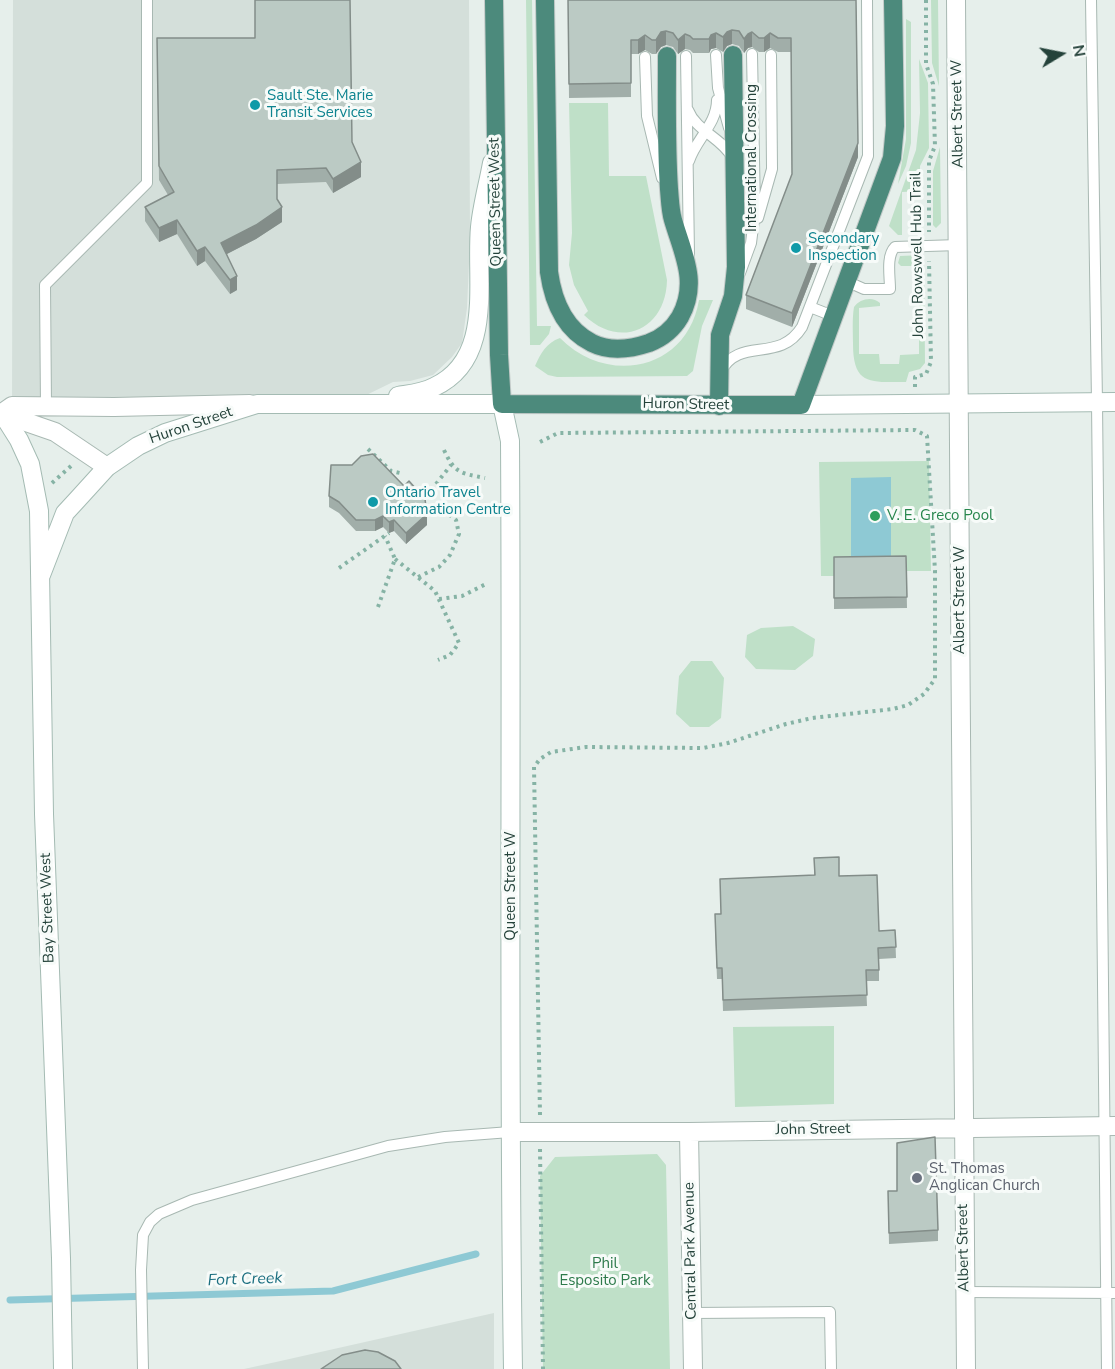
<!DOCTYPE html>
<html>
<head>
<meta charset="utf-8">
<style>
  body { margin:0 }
  #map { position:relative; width:1115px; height:1369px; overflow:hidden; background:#e6efeb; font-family:"Nunito Sans",sans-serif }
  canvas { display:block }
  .north { position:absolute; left:1031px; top:24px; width:60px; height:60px; -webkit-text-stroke:4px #f7fbf9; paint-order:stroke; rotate:80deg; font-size:16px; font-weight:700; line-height:24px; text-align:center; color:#24423a }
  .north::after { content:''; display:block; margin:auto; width:21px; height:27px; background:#24423a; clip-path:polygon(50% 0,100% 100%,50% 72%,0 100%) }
</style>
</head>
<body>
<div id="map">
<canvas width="1115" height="1369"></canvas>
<div class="north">N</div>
</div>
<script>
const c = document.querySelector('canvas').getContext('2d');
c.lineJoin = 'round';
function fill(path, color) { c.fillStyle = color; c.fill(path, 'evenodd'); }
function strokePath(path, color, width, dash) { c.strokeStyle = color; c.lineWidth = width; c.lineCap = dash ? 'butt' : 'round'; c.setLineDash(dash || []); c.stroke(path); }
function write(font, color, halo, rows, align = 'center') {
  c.font = font + ' "Nunito Sans",sans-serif'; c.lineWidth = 6; c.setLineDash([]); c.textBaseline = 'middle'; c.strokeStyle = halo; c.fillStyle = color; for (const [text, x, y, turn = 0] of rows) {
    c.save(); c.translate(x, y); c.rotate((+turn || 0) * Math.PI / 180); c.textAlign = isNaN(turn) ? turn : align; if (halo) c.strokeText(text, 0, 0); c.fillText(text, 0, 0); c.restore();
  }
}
const built = new Path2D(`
  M13,0H469L470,241L467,308L462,343L452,357L433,375L410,381L393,382L350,403L12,406Z
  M494,1313V1369H244L276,1362Z`);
const green = new Path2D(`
  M526,0H532L537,326H551L549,334L540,345H530Z
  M931,0H938L939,86L932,63Z
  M906,19L911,22V143L906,166L898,184L906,139Z
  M919,59L928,83L929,148L920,166V191L902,192V235H898L889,226L916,150L920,113Z
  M569,103H608L609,176H646L667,280C666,330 620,350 584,315L588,311L574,285L569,265L572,233Z
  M940,147L941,223L936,228L933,225V171Z
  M924,255L925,363L920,369L909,372L906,382C871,382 853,386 853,344C853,332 852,319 854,307C860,299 872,296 880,303V306L859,308V354H879L880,364H899L900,355L919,354V266H901L898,263L900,256Z
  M699,300H713L702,326L693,371L687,376L557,377L548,375L535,366C541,353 546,343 560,338C607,386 687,371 699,300Z
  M929,461L931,571H906L834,609V576H821L819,462Z
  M793,626L815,639L813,656L795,670L756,669L745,657L747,635L761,628Z
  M691,661H712L724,678L721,718L709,727H690L676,714L679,676Z
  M834,1026V1104L735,1107L733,1027Z
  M657,1154L666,1165L670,1369H543L540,1176L555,1157Z`);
const water = new Path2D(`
  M891,477V558H851V478Z`);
const stream = new Path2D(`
  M10,1300L333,1291L476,1254`);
const path = new Path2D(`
  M926,0V64L933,84L935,146L929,161V232
  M915,387V377L926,374L931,362L929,261
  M540,442L558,433L915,430L927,436L935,571V679L924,694L908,705L893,709L812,718L786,724L728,743L703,748L586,747L551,752L540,759L534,767L540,1115
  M368,449L391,471L400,473
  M444,450C455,474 461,473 485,478
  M52,483L71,466
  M436,484L451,465
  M395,559L435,591L459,643L450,655L438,660
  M339,568L389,533
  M418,577L439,567L450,555L459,534L456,520L435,503
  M439,599L462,596L486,584
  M378,607L395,559L385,536
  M540,1149L543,1369`);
const service = new Path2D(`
  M1091,0L1097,402L1107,1369
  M716,55L718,88L729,128
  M686,56L689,254
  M645,57L647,116L662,178
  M688,110C696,131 722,138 732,157
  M689,161C696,139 717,124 717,100
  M758,218L772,169L771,55
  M740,273L751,243L755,211L752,54
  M846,281L864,289H890C890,276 886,256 895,247L959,245
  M810,307L833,316
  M721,371C740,336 779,364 802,327L868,156L867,0
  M46,407L45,285L147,183V0
  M965,1292L1115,1293
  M692,1313L830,1312L831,1369
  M143,1369L141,1270L143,1235L150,1222L159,1214L192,1200L388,1146L445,1137L510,1132`);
const minor = new Path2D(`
  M956,0C962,456 959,913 966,1369
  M0,413L55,432L107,467
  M2,413L12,406L114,407L250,404
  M510,1132H689L1115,1126
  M689,1132L693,1369`);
const secondary = new Path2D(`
  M398,396C410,394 423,393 434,387C495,359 475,280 480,227C482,206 488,185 492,163
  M801,405L1115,402
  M2,413L19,440L30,464L39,511L44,814L61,1258L63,1369
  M41,575L65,513L77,500L107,467L138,446L165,433L257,404H502L510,441C512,751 508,1060 513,1369`);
const trunk = new Path2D(`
  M494,0L499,355L502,404L801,405L892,158L895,126L893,0
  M545,0L549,272C553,301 564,329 592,343C610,352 631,349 649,343C662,338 673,329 680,317C699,283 683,254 673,220C670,210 670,199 669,189C666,145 667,100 667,56
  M719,406L720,335L733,296L736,267L733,55`);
const wall = new Path2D(`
  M568,0H856L858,157L792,327L746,309V295L792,174L791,52H778L770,48L764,52H759L752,47L748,48L744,53L739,46L732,44L727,46L723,52L716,48L711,49L709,53H693L690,50L685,49L678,54L673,47L666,45L661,47L656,54H652L645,50L638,54H631V97L569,98Z
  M157,38L352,142L361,177L333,193L326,182L277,184V200L282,222L256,239L227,254L237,290L230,294L205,261L197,266L177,234L159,242L145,221V207L168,195L159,180Z
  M329,496L427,525L406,544L394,531L389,533L383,527L375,531H356L339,513L329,507Z
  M906,556L907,608L834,609V557Z
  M814,858L839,876L879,931L895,930L896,958L879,959V981H866L867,1006L723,1011L722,979H717L715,925L814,875Z
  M888,1191L938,1230V1241L889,1244Z`);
const shadedWall = new Path2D(`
  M732,30V44L727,46L723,52V37L727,32Z
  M666,31V45L661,47L656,54V40L661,32Z
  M752,32V47L748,48L744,53V39L748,34Z
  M716,33V48L711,49L709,53V39L711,35Z
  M770,33V48L764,52V38Z
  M685,34V49L678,54V40Z
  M645,35V50L638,54V40Z
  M858,143V157L792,327V313Z
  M361,162V177L333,193V179Z
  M282,207V222L256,239L221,257V243Z
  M177,220V234L159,242V228Z
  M205,247V261L197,266V251Z
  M237,276V290L230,294V280Z
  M427,514V525L406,544V533Z
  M383,516V527L375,531V520Z
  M394,520V531L389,533V522Z`);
const building = new Path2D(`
  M255,0H350L352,142L361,162L333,179L326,168L277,170V199L282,207L256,225L221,243L237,276L230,280L205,247L197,251L177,220L159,228L145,207L174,192L159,166L157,38H255Z
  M568,0H856L858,143L792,313L746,295L792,174L791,38H778L770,33L764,38H759L752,32L748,34L744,39L739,31L732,30L727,32L723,37L716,33L711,35L709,39H693L690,36L685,34L678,40L673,33L666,31L661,32L656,40H652L645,35L638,40H631V83L569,84Z
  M373,454L404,486L409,481L425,499L427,514L406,533L394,520L389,522L383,516L375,520H356L339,502L329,496L331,465H352L361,456Z
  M906,556L907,597L834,598V557Z
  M839,857V876L877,875L879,931L895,930L896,947L878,948L879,970H866L867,995L723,1000L722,968H717L715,914H721L720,879L815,875L814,858Z
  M935,1137L938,1230L889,1233L888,1191H897V1143Z
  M365,1350L378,1352L395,1361L401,1369H321L342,1355Z`);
const markers = [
  [255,105,6,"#0f9aa8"],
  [796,248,6,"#0f9aa8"],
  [373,502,6,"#0f9aa8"],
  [875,516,6,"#2e9e5b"],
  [917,1178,6,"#6b7280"]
];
const cultureNames = [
  ["Sault Ste. Marie",267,96],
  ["Transit Services",267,113],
  ["Secondary",808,239],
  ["Inspection",808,256],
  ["Ontario Travel",385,493],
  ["Information Centre",385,510]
];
const streetNames = [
  ["Albert Street W",958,114,-91],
  ["International Crossing",752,158,-90],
  ["Queen Street West",496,202,-91],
  ["John Rowswell Hub Trail",918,255,-91],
  ["Huron Street",686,405,1],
  ["Huron Street",191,426,-19],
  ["Albert Street W",960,600,-90],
  ["Queen Street W",511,886,-90],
  ["Bay Street West",48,908,-92],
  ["John Street",813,1130,-1],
  ["Albert Street",964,1248,-91],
  ["Central Park Avenue",691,1251,-91]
];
const leisureNames = [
  ["V. E. Greco Pool",887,516]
];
const worshipNames = [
  ["St. Thomas",929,1169],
  ["Anglican Church",929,1186]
];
const parkNames = [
  ["Phil",605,1264],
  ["Esposito Park",605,1281]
];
const waterNames = [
  ["Fort Creek",245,1280,-2]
];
fill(built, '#d4dfda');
fill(green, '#bfe0c8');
fill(water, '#8ec9d4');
strokePath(stream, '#8ec9d4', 7);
strokePath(service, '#a8b8b2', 12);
strokePath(minor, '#a8b8b2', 20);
strokePath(secondary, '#a4bbb3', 20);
strokePath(trunk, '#c2cac8', 20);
strokePath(path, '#86b3a5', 4, [3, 4.5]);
strokePath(service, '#fff', 10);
strokePath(minor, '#fff', 18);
strokePath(secondary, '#fff', 18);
strokePath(trunk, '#4c8a7c', 18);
fill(wall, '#a1aea9');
fill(shadedWall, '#838d89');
fill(building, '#bbcac4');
strokePath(building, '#838d89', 1.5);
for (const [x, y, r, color] of markers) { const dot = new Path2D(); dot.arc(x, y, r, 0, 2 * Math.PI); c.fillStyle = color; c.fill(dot); strokePath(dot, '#f7fbf9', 2); }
write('15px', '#0d838f', '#f7fbf9', cultureNames, 'left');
write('15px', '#24423a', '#f7fbf9', streetNames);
write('15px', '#27864d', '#f7fbf9', leisureNames, 'left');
write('15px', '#5b616d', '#f7fbf9', worshipNames, 'left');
write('15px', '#2d7a4b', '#f7fbf9', parkNames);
write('italic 16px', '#1c6f80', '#f7fbf9', waterNames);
</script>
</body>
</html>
